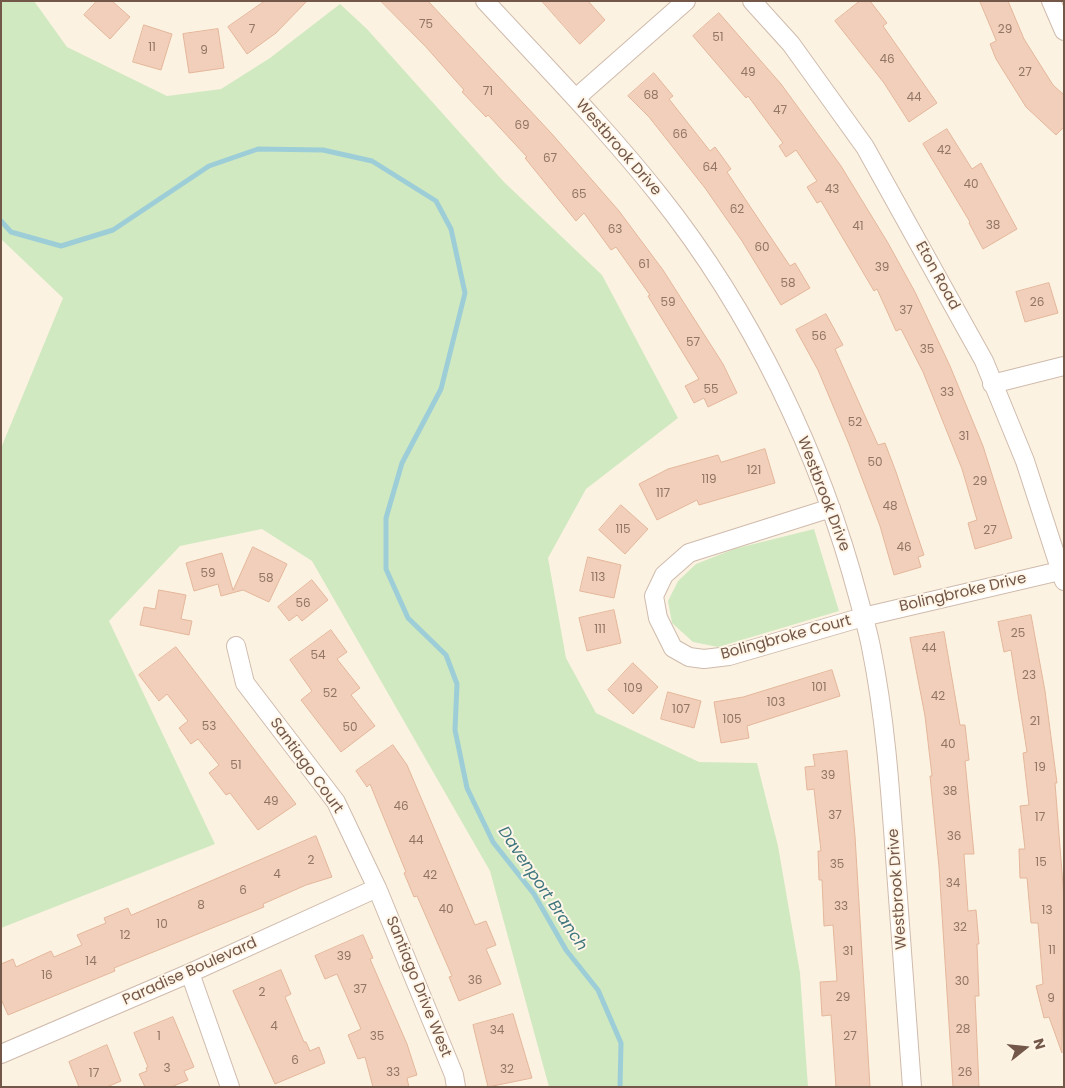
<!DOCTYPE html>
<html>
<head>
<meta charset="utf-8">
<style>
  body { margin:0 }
  #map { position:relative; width:1065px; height:1088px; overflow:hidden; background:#fcf2e2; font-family:Poppins,sans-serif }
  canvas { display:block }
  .frame { position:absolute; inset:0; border:2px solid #735749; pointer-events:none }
  .north { position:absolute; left:1000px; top:1023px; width:50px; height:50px; -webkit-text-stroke:4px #fff6e8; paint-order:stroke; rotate:74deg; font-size:14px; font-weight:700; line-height:20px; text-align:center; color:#735749 }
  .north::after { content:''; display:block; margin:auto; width:18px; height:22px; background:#735749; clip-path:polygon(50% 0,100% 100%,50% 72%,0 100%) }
</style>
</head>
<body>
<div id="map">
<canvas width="1065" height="1088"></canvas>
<div class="frame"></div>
<div class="north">N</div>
</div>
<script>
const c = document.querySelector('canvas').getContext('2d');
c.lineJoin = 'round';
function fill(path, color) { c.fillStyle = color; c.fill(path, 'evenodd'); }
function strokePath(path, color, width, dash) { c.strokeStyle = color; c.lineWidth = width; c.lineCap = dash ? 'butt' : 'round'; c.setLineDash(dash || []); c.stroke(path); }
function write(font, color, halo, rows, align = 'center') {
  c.font = font + ' Poppins,sans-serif'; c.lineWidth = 4; c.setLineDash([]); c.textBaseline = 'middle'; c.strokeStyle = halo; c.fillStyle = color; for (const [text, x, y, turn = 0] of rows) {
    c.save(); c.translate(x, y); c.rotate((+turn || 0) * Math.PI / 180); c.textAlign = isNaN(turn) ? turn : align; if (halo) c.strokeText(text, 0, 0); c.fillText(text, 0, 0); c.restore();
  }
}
const green = new Path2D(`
  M1,1H34L67,47L167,96L221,89L270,58L340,4L367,29L504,182L602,275L678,418L586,489L548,558L566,658L596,713L699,762L757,763L778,846L800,973L808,1087H549L490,871L312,561L262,529L180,546L109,621L215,844L1,928V448L63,298L1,239Z
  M814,529L839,611L718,647L693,642L672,623L668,601L678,581L696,564L734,549Z`);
const stream = new Path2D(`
  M1,221L11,232L61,246L113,230L209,166L258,149L323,150L372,161L436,201L451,229L465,293L441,389L402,463L386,518V569L408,618L446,655L457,684L455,730L467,788L493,842L534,894L566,950L598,990L621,1043L620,1087`);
const building = new Path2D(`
  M97,1H112L130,17L110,39L84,15Z
  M265,1H307L276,33L247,54L228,27Z
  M381,1H428L552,134L619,211L663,270L723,364L737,393L708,407L704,398L694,403L685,386L699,379L648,296L650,295L616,247L611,250L584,213L576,221L525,158L527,157L488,115L486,117L462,92L464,90L426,47Z
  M542,1H588L605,20L580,44Z
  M860,1H870L887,23L883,26L937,103L909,122L884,83L835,21Z
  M980,1H1008L1024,39L1053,85L1064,95V127L1056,135L1026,107L996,59L990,44L996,41Z
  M719,13L781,84L841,166L888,243L915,292L950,366L983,446L1012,538L975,549L968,523L977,520L962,469L923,372L901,329L896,331L877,289L874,291L821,201L817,203L807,187L817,181L796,150L786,157L779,146L783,143L748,96L746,98L693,36Z
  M144,25L172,34L161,70L133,62Z
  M218,29L224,68L189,73L183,34Z
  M654,73L673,96L669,99L710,151L715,147L731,169L727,172L790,266L795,263L810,288L781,305L742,241L705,188L649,117L628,96Z
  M947,129L972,169L981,163L1017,229L983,249L969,223L970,222L923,144Z
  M1049,283L1058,313L1025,322L1016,292Z
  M826,314L843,345L835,349L878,445L885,443L896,472L924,555L918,557L921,567L894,575L880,526L849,444L818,370L796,330Z
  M765,449L775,483L699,505L697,500L657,520L639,484L668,469L718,455L721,462Z
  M621,505L648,529L625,554L599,530Z
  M253,547L287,564L269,602L243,590L221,596L218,584L194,591L186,563L222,553L233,590Z
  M588,557L621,565L614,598L580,591Z
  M312,580L328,600L302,621L297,615L289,621L278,607Z
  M159,590L186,595L181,619L192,621L189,635L140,625L144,607L155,609Z
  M614,610L621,643L587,651L579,618Z
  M1031,615L1045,691L1057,783H1055L1064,898L1062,1053L1049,1017L1044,1018L1036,986L1043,984L1038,923H1031L1027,878H1020L1019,849H1025L1020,806L1029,805L1023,753L1027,752L1011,650L1004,652L998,622Z
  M331,630L347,652L337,659L360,688L351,695L375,726L341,752L301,700L312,691L290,660Z
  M944,632L960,725H965L969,760L965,761L974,854H964L968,911L976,910L979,944H977L979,996H975L979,1087H953L939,867L930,776H932L925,716L910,638Z
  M176,647L296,804L258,830L230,793L226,795L209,773L219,765L198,739L191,744L179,728L188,721L167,694L159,701L139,675Z
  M633,663L658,687L633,714L608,690Z
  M832,670L840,696L747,726L749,738L721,743L714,702L743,697Z
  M668,692L701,701L694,728L661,719Z
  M393,745L407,765L475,925L486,921L496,945L486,949L501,984L459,1001L449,977L452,976L417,896L414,897L404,873L406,872L370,784L367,787L356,771Z
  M847,751L855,836L870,1087H836L831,1015L822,1016L820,982L837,981L833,925L824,926L822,880H819L818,851H821L814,789L807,790L805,767L815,766L813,755Z
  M316,836L332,877L306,885L263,904L264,907L114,968L115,971L8,1015L1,999V964L13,959L16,967L51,951L54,957L82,945L77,935L106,923L104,918L128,908L131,915Z
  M363,935L373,958L370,959L407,1044L417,1075L407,1078L409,1087H373L365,1057L358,1059L348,1035L361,1029L337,974L325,979L315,956Z
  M281,970L291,994L285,997L304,1042H306L310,1051L319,1047L325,1063L275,1084L233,991Z
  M513,1014L532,1078L488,1087L473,1025Z
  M173,1017L194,1067L184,1071L188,1080L171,1087H145L139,1074L147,1071L146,1068L148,1067L134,1033Z
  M107,1045L121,1081L107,1087H79L69,1062Z`);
const street = new Path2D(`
  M485,1C544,65 605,127 659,195C752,312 821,455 859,600C863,615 868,631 871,647C885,716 890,786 895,857C901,934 906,1010 912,1087
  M752,1L791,44L865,147L984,361L1025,461L1064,581
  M1051,1L1064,31
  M576,98L686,1
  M992,384L1064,366
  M831,508L689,553L664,575L654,596L658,618L673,648L689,657L704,659L729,656L863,617L1064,570
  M236,646L245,683L336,802L377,888L454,1075L456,1087
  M190,973L230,1087
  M1,1054L190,973L377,888`);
const numberNames = [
  ["75",426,25],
  ["7",252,30],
  ["29",1005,30],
  ["51",718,38],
  ["11",152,48],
  ["9",204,51],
  ["46",887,60],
  ["49",748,73],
  ["27",1025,73],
  ["71",488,92],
  ["68",651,96],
  ["44",914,98],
  ["47",780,111],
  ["69",522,126],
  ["66",680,135],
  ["42",944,151],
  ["67",550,159],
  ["64",710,168],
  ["40",971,185],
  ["43",832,190],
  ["65",579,195],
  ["62",737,210],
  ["38",993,226],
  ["41",858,227],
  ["63",615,230],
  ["60",762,248],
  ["61",644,265],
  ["39",882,268],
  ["58",788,284],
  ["59",668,303],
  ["26",1037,303],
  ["37",906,311],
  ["56",819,337],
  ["57",693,343],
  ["35",927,350],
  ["55",711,390],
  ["33",947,393],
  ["52",855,423],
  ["31",964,437],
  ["50",875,463],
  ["121",754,471],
  ["119",709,480],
  ["29",980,482],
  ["117",663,494],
  ["48",890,507],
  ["115",623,530],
  ["27",990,531],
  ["46",904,548],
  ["59",208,574],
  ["113",598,578],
  ["58",266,579],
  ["56",303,604],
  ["111",600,630],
  ["25",1018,634],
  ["44",929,649],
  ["54",318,656],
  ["23",1029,676],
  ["101",819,688],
  ["109",633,689],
  ["52",330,694],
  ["42",938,697],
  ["103",776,703],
  ["107",681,710],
  ["105",732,720],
  ["21",1035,722],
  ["53",209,727],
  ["50",350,728],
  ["40",948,745],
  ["51",236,766],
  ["19",1040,768],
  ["39",828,776],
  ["38",950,792],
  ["49",271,802],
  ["46",401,807],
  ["37",835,816],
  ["17",1040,818],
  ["36",954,837],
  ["44",416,841],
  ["2",311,861],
  ["15",1041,863],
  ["35",837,865],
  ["4",277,875],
  ["42",430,876],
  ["34",953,884],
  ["6",243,891],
  ["8",201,906],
  ["33",841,907],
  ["40",446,910],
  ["13",1047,911],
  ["10",162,925],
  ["32",960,928],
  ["12",125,936],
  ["11",1052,951],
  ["31",848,952],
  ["39",344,957],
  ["14",91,962],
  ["16",47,976],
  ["36",475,981],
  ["30",962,982],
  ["37",360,990],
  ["2",262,993],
  ["29",843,998],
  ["9",1051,999],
  ["4",274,1027],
  ["28",963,1030],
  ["34",497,1031],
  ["1",159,1037],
  ["35",377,1037],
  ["27",850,1037],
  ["6",295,1061],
  ["3",167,1069],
  ["32",507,1070],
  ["33",393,1073],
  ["26",965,1073],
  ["17",94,1074]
];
const streetNames = [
  ["Westbrook Drive",618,148,49],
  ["Eton Road",937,276,61],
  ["Westbrook Drive",823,494,69],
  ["Bolingbroke Drive",963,593,-13],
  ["Bolingbroke Court",786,638,-15],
  ["Santiago Court",306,766,54],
  ["Westbrook Drive",898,889,-94],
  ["Paradise Boulevard",190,972,-24],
  ["Santiago Drive West",418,987,68]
];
const waterNames = [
  ["Davenport Branch",542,889,56]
];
fill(green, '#d1e9c1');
strokePath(stream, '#9dced7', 5);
fill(building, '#f1cfba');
strokePath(building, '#e4b69a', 1);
strokePath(street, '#cfbbac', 20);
strokePath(street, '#fff', 18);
write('12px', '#927565', null, numberNames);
write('15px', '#735749', '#fff6e8', streetNames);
write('italic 16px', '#3f767f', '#fff6e8', waterNames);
</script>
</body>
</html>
